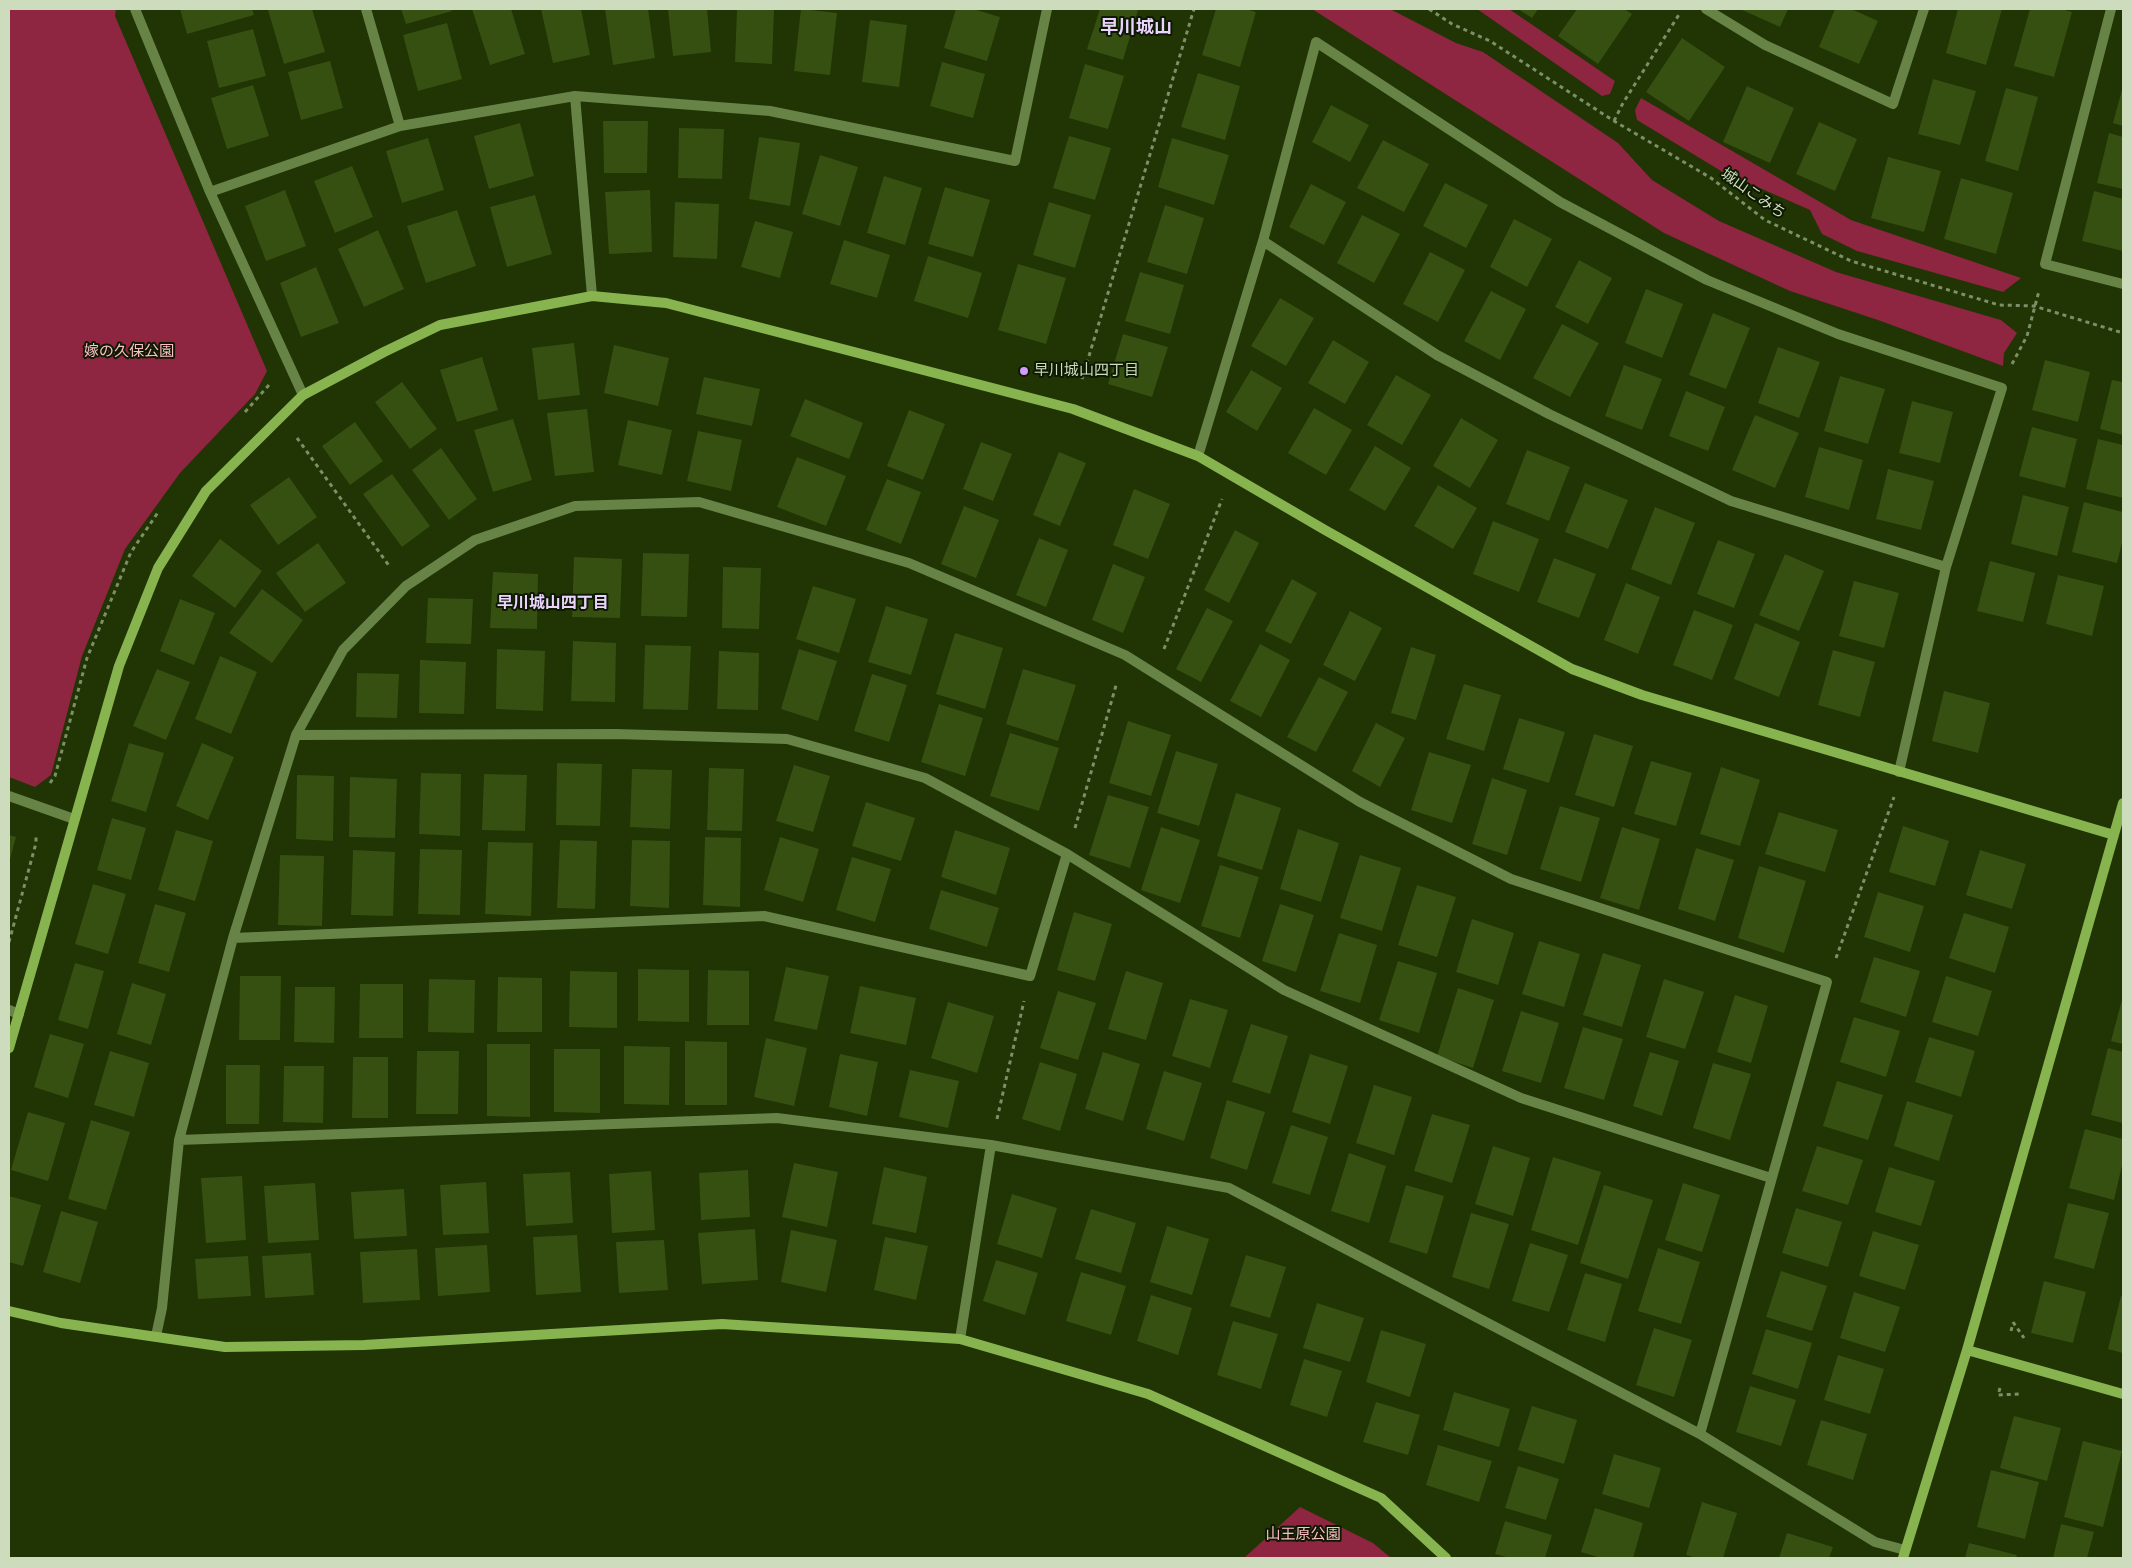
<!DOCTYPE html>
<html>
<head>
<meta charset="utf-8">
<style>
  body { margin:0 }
  #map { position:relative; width:2132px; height:1567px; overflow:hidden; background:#203404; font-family:"Space Grotesk",sans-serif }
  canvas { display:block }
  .frame { position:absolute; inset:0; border:10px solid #ccdcbc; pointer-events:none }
</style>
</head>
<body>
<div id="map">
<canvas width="2132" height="1567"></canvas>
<div class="frame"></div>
</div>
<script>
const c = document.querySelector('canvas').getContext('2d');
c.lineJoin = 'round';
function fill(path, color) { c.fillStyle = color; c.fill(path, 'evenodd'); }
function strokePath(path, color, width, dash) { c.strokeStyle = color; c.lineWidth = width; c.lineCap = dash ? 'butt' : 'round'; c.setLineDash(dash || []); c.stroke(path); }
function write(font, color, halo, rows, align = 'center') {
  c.font = font + ' "Space Grotesk","Noto Sans JP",sans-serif'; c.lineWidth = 4; c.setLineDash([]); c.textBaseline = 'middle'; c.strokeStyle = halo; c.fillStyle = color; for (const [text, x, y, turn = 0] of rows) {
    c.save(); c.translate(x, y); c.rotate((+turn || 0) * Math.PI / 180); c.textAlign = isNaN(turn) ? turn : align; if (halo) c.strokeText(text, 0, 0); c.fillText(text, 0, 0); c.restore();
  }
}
const green = new Path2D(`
  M9,9H116L115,16L267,371L255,394L180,473L125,549L82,656L51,775L35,787L9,777Z
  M1312,9H1390L1456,43L1483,52L1618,143L1652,180L1719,221L1836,272L2001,320L2017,333L2004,353L2003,366L1878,320L1790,291L1664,233Z
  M1477,9H1509L1615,81L1610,94L1602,96Z
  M1641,98L1851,220L2021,278L2003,292L1857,251L1822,234L1810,210L1721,171L1637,120L1635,110Z
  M1300,1507L1373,1543L1391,1558H1244Z`);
const building = new Path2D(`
  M180,9H252L254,15L187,34Z
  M273,9H312L325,52L284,64L268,10Z
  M401,9H451L452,11L406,24Z
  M472,9H511L525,54L490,65Z
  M541,9H581L590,55L553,63Z
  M605,9H648L655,58L613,65Z
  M668,9H707L711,52L673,56Z
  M737,9H774L772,64L735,62Z
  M801,9L837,13L830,75L794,71Z
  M956,9H973L1000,17L987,61L944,48Z
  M1100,9L1138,10L1123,60L1087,49Z
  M1216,9H1246L1256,12L1240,67L1202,55Z
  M1518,9H1538L1532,18Z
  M1577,9H1624L1632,14L1598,64L1558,36Z
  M1740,9H1788L1780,27Z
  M1835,9H1851L1878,21L1859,64L1819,47Z
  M1958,9H2002L1986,65L1946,53Z
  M2030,9H2061L2072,12L2054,77L2014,66Z
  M870,20L907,25L899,87L862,82Z
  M447,23L462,79L418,91L403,35Z
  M253,29L266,76L219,88L207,41Z
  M1682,38L1725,67L1689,121L1646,92Z
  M330,61L343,108L301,120L288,72Z
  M942,62L985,74L973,118L930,106Z
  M1085,64L1124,76L1108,129L1069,118Z
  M1198,73L1240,86L1225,140L1181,127Z
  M1933,79L1976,91L1960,145L1918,134Z
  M253,85L269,136L227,149L211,98Z
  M1747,86L1794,108L1770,163L1723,142Z
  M2123,86V126L2113,123Z
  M2006,88L2038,97L2018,171L1985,161Z
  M1331,105L1369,125L1350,162L1312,142Z
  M603,121H648L647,173H604Z
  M1819,122L1857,139L1835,191L1796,174Z
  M520,123L534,176L489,189L474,136Z
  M679,128L724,129L722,179L678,178Z
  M2109,133L2123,137V189L2097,183Z
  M1069,136L1111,148L1095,200L1053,188Z
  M759,137L800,143L790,206L749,199Z
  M428,138L444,190L402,203L386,151Z
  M1172,138L1229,155L1214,205L1158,187Z
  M1383,140L1429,164L1404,212L1357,188Z
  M820,155L858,167L840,226L802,214Z
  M1888,157L1941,171L1924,232L1871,218Z
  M352,166L373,217L335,233L314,181Z
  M884,176L922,188L905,245L867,233Z
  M1961,178L2013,193L1996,254L1944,239Z
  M1445,183L1488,205L1466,248L1423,226Z
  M1311,184L1346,202L1324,245L1289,227Z
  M945,187L990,200L973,257L928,244Z
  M285,190L306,246L266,261L245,206Z
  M650,190L652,252L609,254L605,192Z
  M2094,191L2123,199V251L2082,241Z
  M535,195L552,254L507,267L490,207Z
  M675,202L719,204L717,259L673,257Z
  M1049,202L1091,215L1075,268L1033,255Z
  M1165,205L1204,218L1187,274L1147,262Z
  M457,210L476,266L426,283L407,226Z
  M1362,215L1400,234L1374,283L1337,263Z
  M1514,219L1552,239L1527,287L1490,267Z
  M755,221L793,232L780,278L741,267Z
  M378,230L404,289L364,307L338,249Z
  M844,240L890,255L877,298L830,284Z
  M1430,252L1465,270L1438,322L1403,304Z
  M928,256L982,273L968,318L914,301Z
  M1579,260L1612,278L1588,324L1555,307Z
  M1018,264L1066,278L1046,344L998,330Z
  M316,267L339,323L301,337L280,283Z
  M1140,272L1184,285L1170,334L1125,321Z
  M1646,289L1683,304L1662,358L1625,343Z
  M1491,291L1526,309L1500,360L1464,341Z
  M1280,298L1314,318L1286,366L1251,346Z
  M1713,313L1750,328L1726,389L1689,375Z
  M1562,324L1599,343L1570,397L1533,378Z
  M1123,334L1168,347L1152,397L1108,384Z
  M1333,340L1369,362L1345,404L1308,383Z
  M574,343L580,395L538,400L532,348Z
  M614,345L669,358L658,406L604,393Z
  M1778,347L1820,362L1799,418L1758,403Z
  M482,357L498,410L457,422L440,370Z
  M2045,360L2090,372L2078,422L2032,410Z
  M1624,365L1662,379L1642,430L1605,416Z
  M1251,370L1282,388L1257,431L1226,412Z
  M1396,375L1431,395L1402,445L1367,425Z
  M1840,376L1885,389L1868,444L1824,431Z
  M704,377L760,389L752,426L696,414Z
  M2112,380L2123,382V435L2100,429Z
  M402,382L437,429L410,449L375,402Z
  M1686,391L1725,407L1708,451L1669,436Z
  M805,399L863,423L849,459L790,436Z
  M1912,401L1953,412L1940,463L1899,453Z
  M1314,408L1352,430L1326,475L1288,453Z
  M587,409L594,472L555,476L547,413Z
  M909,410L945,424L923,480L887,466Z
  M1755,415L1799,433L1775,488L1732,470Z
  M1461,418L1498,440L1470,488L1433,466Z
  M513,419L532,480L493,492L474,430Z
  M628,420L672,430L662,475L618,465Z
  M355,422L383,461L350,485L322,446Z
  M2032,427L2077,439L2065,488L2019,476Z
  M698,431L742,440L731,491L687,481Z
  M2098,439L2123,445V498L2086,489Z
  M981,442L1012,454L993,501L963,489Z
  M1375,446L1411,468L1385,511L1349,490Z
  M1819,447L1863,460L1849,510L1805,497Z
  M441,448L477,499L449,520L412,470Z
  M1527,450L1570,467L1549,521L1506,504Z
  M1059,452L1086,463L1060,526L1033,515Z
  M797,457L846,476L826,526L777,507Z
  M1888,469L1934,481L1921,530L1876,519Z
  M392,474L430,526L402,547L363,494Z
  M289,477L317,517L278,545L250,505Z
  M887,479L921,492L901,544L866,530Z
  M1585,483L1628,500L1608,549L1565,532Z
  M1438,485L1477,508L1453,549L1414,526Z
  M1134,489L1170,504L1148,559L1113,545Z
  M2023,495L2069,507L2057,556L2011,544Z
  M2084,502L2123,512V539L2117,563L2072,552Z
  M964,506L999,520L976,578L941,564Z
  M1655,507L1695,523L1671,585L1631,569Z
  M1493,521L1539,539L1519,592L1473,574Z
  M1235,530L1259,543L1229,603L1204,590Z
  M1039,538L1068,550L1046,607L1016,595Z
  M220,539L262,571L235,608L192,576Z
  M1718,540L1755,554L1734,608L1697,594Z
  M318,543L346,583L305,612L276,573Z
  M643,553L689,554L687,617L641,616Z
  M1785,554L1824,571L1799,631L1759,615Z
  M574,557L622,559L620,618L572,617Z
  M1554,558L1596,574L1579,618L1537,602Z
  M1990,561L2035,573L2023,622L1977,611Z
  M1113,564L1145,577L1123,633L1092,620Z
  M723,567L761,568L759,629L722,628Z
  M493,572L538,574L537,629L490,628Z
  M2058,575L2104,586L2092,636L2046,624Z
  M1292,579L1317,593L1291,644L1265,631Z
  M1854,581L1899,593L1884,648L1839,636Z
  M1626,583L1660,597L1638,654L1604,640Z
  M813,586L856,599L839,653L796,639Z
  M262,589L303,620L272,663L229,633Z
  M428,598L473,599L471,644L426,643Z
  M180,599L215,613L194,665L160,651Z
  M886,606L928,619L911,675L868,662Z
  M1207,608L1233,621L1201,682L1176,669Z
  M1694,610L1733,625L1712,680L1673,665Z
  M1350,611L1382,628L1355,681L1323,665Z
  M1755,623L1800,642L1779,697L1734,679Z
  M955,633L1003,648L985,709L936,694Z
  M573,641L616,643L615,702L571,701Z
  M1260,644L1290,660L1261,717L1230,701Z
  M645,645L691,646L688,710L643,709Z
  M1411,647L1436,655L1416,720L1391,713Z
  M497,649L545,651L543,711L496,709Z
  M799,649L837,661L818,721L781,709Z
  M1833,650L1875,662L1860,717L1818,705Z
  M719,651L759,653L758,710L717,709Z
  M220,656L257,672L231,734L195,719Z
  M420,660L466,662L464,714L419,713Z
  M157,669L190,682L166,740L133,726Z
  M1023,669L1076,685L1058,741L1006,724Z
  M357,673L399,674L397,718L356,717Z
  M872,674L907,685L889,742L854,731Z
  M1319,677L1348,692L1316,752L1287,737Z
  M1464,684L1501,695L1484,751L1446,739Z
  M1944,691L1990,703L1978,753L1932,741Z
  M939,704L983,718L965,776L921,762Z
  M1519,718L1565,732L1549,783L1503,769Z
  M1128,721L1171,735L1151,796L1109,783Z
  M1376,723L1405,738L1380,787L1352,771Z
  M1010,733L1059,748L1039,811L990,796Z
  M1594,734L1633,746L1614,807L1575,795Z
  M129,743L164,753L146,812L111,801Z
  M202,743L234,757L208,820L176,806Z
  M1176,751L1218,764L1199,826L1157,813Z
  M1429,752L1471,765L1452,823L1411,810Z
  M1651,761L1692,773L1676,826L1634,814Z
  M557,763L602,764L600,826L556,825Z
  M794,765L830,776L813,832L776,821Z
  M1721,767L1760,780L1740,846L1700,834Z
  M709,768L744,769L742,831L707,830Z
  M632,769L672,770L670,829L630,827Z
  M421,773L461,774L460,836L419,834Z
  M484,774L527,775L525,831L482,830Z
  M297,775L334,776L333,841L296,839Z
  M350,777L397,779L395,838L349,837Z
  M1492,778L1527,790L1507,855L1472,844Z
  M1236,793L1281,808L1262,870L1217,856Z
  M1108,795L1149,807L1130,868L1089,855Z
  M866,802L915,818L901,861L852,846Z
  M1560,806L1600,818L1581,882L1540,869Z
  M1779,812L1838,830L1825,872L1765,854Z
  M112,818L146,828L131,880L97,870Z
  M1903,826L1949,841L1935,886L1889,872Z
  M1161,827L1200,840L1180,903L1141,890Z
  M1622,827L1660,839L1639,910L1600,898Z
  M1298,829L1339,843L1321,902L1280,889Z
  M176,830L213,841L195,901L158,890Z
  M955,830L1010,848L996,895L941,877Z
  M9,835L16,837L9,863Z
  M705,837L741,838L740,907L703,905Z
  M780,837L819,849L803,902L764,890Z
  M560,840L597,841L595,909L557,908Z
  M632,840L670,841L669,908L630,906Z
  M488,842L533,843L531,916L485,914Z
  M1696,848L1734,860L1715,921L1678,909Z
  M420,849L462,850L460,915L418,914Z
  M353,850L395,852L393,916L351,915Z
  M1980,850L2026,864L2012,909L1966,895Z
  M280,855L324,856L322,926L278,925Z
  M1360,855L1401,868L1382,931L1340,918Z
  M852,857L891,869L875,922L836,910Z
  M1220,865L1259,877L1240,938L1201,926Z
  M1759,866L1806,881L1784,953L1738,938Z
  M93,884L126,894L108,954L75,944Z
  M1417,885L1456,897L1437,957L1398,945Z
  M941,890L999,908L987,947L929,929Z
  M1878,892L1924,906L1910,952L1864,937Z
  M155,904L186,913L169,972L138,963Z
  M1280,904L1314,915L1296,972L1262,961Z
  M1074,912L1112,924L1095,981L1057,970Z
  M1964,913L2009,927L1995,973L1949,958Z
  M1472,919L1514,933L1498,985L1456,972Z
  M1339,933L1377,945L1360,1003L1320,991Z
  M1539,941L1580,954L1564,1007L1522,994Z
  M1603,953L1641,965L1622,1027L1583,1015Z
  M1874,957L1920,971L1906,1017L1860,1002Z
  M1398,961L1437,973L1419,1033L1379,1020Z
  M75,963L104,971L88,1029L58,1020Z
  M786,967L829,976L817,1030L774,1021Z
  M638,969L689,970V1022L638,1021Z
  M708,970L749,971V1025H707Z
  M570,971L617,972V1028L569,1027Z
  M1126,971L1163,983L1146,1040L1108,1029Z
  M240,976H281L280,1040H239Z
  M1946,976L1992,991L1978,1036L1932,1022Z
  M498,977L542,978V1032H497Z
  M429,979L475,980L474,1033L428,1032Z
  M1664,979L1704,992L1685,1049L1646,1037Z
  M132,983L166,994L151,1045L117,1034Z
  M360,984H403V1038H359Z
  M860,986L916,998L906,1045L850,1033Z
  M295,987H335L334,1043L294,1042Z
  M1458,988L1494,1000L1473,1068L1437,1056Z
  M1058,991L1096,1003L1078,1060L1040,1048Z
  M1735,995L1768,1006L1751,1063L1717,1052Z
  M2123,996V1044L2111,1041Z
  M1190,999L1228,1010L1210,1068L1172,1056Z
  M948,1002L994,1016L977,1073L931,1058Z
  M1521,1011L1559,1023L1541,1083L1502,1071Z
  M1854,1017L1900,1031L1886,1077L1840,1062Z
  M1251,1024L1288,1036L1270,1094L1232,1082Z
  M1583,1027L1623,1039L1604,1100L1564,1088Z
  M50,1034L84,1044L68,1098L34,1087Z
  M1929,1037L1975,1051L1961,1097L1915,1082Z
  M766,1038L807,1048L794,1106L754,1097Z
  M685,1041L727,1042V1105H685Z
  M487,1044H530V1117L487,1116Z
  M624,1046L670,1047L669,1105L624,1104Z
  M2108,1048L2123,1052V1123L2091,1115Z
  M554,1049H600V1113L554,1112Z
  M110,1051L149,1063L134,1117L94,1105Z
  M417,1051H459L458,1114H416Z
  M1103,1052L1140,1064L1123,1121L1085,1109Z
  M1650,1052L1679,1061L1662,1116L1633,1106Z
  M840,1054L878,1062L867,1116L829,1107Z
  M1310,1054L1348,1066L1330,1124L1292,1112Z
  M353,1057H388V1118H352Z
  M1040,1062L1077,1074L1060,1131L1022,1119Z
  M1713,1063L1751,1074L1730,1140L1693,1128Z
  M226,1065H260L259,1124H226Z
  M284,1066H324L323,1123L283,1122Z
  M910,1070L959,1081L948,1128L899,1117Z
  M1164,1071L1202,1083L1184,1141L1146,1129Z
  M1837,1081L1883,1095L1868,1140L1823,1126Z
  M1374,1085L1412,1097L1394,1155L1356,1143Z
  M1227,1100L1265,1112L1247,1170L1210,1158Z
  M1907,1101L1953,1115L1939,1161L1894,1146Z
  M28,1112L65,1123L48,1181L11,1170Z
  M1432,1114L1470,1125L1452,1183L1414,1171Z
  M91,1120L130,1132L106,1210L68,1199Z
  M1291,1125L1328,1137L1310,1195L1272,1183Z
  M2085,1129L2123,1139V1161L2114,1200L2069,1188Z
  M1493,1146L1530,1158L1513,1216L1475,1204Z
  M1817,1146L1863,1160L1848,1205L1802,1191Z
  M1349,1153L1386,1166L1369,1223L1331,1211Z
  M1553,1157L1601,1172L1578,1245L1531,1230Z
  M794,1163L838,1172L827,1227L782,1217Z
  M884,1167L927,1177L916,1233L872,1224Z
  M1889,1167L1935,1181L1921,1226L1875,1212Z
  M748,1170L750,1217L701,1220L699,1173Z
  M651,1171L655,1230L612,1233L609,1174Z
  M570,1172L573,1223L526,1226L523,1174Z
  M242,1176L246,1240L206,1243L201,1178Z
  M486,1182L489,1233L443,1235L440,1185Z
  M315,1183L319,1240L268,1243L264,1186Z
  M1683,1183L1720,1195L1702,1252L1665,1240Z
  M1406,1185L1444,1196L1427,1254L1389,1242Z
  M1604,1185L1653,1200L1628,1279L1580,1263Z
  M404,1189L407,1236L354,1239L351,1192Z
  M1012,1194L1057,1208L1042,1258L997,1244Z
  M9,1196L41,1205L23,1266L9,1262Z
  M2068,1203L2109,1213L2094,1269L2054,1258Z
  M1796,1208L1842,1222L1828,1267L1782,1253Z
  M1091,1209L1136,1223L1121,1273L1075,1259Z
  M61,1211L98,1222L80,1283L43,1272Z
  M1471,1213L1509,1224L1489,1289L1452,1277Z
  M1167,1226L1209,1239L1192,1295L1150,1282Z
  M755,1229L758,1280L702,1284L698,1233Z
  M791,1230L837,1240L826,1292L781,1282Z
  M1873,1231L1919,1245L1905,1290L1859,1276Z
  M577,1235L581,1292L536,1295L533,1237Z
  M885,1237L928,1246L916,1300L874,1290Z
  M664,1240L668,1290L619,1293L616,1242Z
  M1530,1243L1568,1255L1549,1312L1512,1301Z
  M487,1245L490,1292L438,1296L435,1248Z
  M1658,1248L1700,1262L1681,1324L1638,1311Z
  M417,1249L420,1300L363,1303L360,1252Z
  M311,1253L314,1295L265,1298L262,1256Z
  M1246,1255L1286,1267L1270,1318L1230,1306Z
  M248,1256L251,1296L198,1299L195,1259Z
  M996,1260L1038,1273L1025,1315L983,1301Z
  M1781,1271L1827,1286L1812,1331L1766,1317Z
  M1081,1272L1126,1286L1111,1335L1066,1321Z
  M1585,1273L1622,1284L1605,1342L1567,1330Z
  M2044,1281L2086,1292L2073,1343L2031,1333Z
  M1854,1292L1900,1307L1885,1352L1840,1338Z
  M1151,1295L1192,1308L1178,1355L1137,1341Z
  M2121,1296H2123V1353L2108,1349Z
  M1317,1303L1364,1318L1350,1362L1303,1348Z
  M1233,1321L1278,1334L1261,1389L1217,1375Z
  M1654,1328L1692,1340L1674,1397L1636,1385Z
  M1766,1329L1812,1343L1798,1389L1752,1374Z
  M1381,1330L1426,1344L1410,1397L1366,1382Z
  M1838,1355L1884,1369L1870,1414L1824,1400Z
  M1304,1359L1342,1371L1327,1417L1290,1405Z
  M1750,1386L1796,1400L1781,1446L1736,1432Z
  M1454,1392L1510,1409L1499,1447L1443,1430Z
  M1376,1402L1420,1415L1408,1455L1363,1442Z
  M1532,1406L1577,1420L1564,1464L1518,1450Z
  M2014,1416L2061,1428L2047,1481L2000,1468Z
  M1821,1420L1867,1434L1853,1480L1807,1465Z
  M2083,1441L2122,1451L2103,1527L2064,1517Z
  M1438,1445L1492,1461L1479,1502L1426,1485Z
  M1614,1454L1661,1468L1649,1508L1602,1494Z
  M1518,1466L1559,1479L1546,1520L1505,1508Z
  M1991,1470L2039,1482L2025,1539L1977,1527Z
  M1702,1502L1737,1513L1723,1558H1697L1686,1555Z
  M1595,1508L1643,1523L1633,1558H1601L1581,1552Z
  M1505,1521L1552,1535L1545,1558H1510L1495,1554Z
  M2061,1524L2094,1532L2087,1558H2053Z
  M1787,1533L1833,1547L1829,1558H1779Z
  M1969,1543L2017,1555L2016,1558H1965Z`);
const path = new Path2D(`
  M1429,9L1452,24L1490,41L1614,121L1711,178L1765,220L1851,261L1999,305L2034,306L2123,333
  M1614,121L1623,103L1680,13
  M2012,364L2027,336L2039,291
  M1082,379L1194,9
  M245,412L269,385
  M297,438L390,567
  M1164,649L1222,499
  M50,783L55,776L87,658L131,552L159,511
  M1075,828L1117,682
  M9,942L36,843V834
  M1836,958L1894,797
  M997,1119L1024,1001
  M2013,1322L2024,1338
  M2011,1331L2013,1323
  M2000,1388L1998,1395L2021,1394`);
const street = new Path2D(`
  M135,9L210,192L303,395
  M366,9L400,126
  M1706,9L1765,45L1893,104L1924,9
  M2111,9L2045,264L2123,284
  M575,96L770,111L1015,161L1047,9
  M210,192L400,126L575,96L592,296
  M1263,241L1437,355L1549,414L1731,501L1946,567
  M1198,456L1263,241L1316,42L1560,202L1707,280L1838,334L2002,388L1946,567L1899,772
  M296,735L616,734L787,739L925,778L1067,854L1284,990L1521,1098L1771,1178
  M9,796L74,819
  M233,938L764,916L1030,976L1067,854
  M9,1010L19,1014
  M179,1140L233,938L296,735L343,650L406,586L475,540L575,506L699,502L909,563L1125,655L1360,802L1511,879L1827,982L1700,1434L1875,1542L1905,1550
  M991,1145L1229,1188L1700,1434
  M156,1336L162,1308L179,1140L777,1118L991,1145L960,1339`);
const secondary = new Path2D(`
  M9,1048L119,666L158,568L206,491L303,395L384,352L440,325L592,296L666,303L1073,409L1198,456L1325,530L1572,669L1642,695L2114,835
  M9,1311L61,1323L225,1347L364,1345L722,1324L960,1339L1148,1394L1381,1498L1446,1558
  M1967,1350L2123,1394
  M1903,1558L1967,1350L2123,803`);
const markers = [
  [1024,371,5,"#d39cfc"]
];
const streetNames = [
  ["城山こみち",1753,194,35]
];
const parkNames = [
  ["嫁の久保公園",129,352],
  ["山王原公園",1303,1535]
];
const poiNames = [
  ["早川城山四丁目",1034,371]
];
const neighbourhoodNames = [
  ["早川城山四丁目",553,604]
];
const quarterNames = [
  ["早川城山",1136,28]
];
fill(green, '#8e2541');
fill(building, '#365011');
strokePath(path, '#7d8f68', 3, [4, 4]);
strokePath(street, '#678346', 10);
strokePath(secondary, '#87b44f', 10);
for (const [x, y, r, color] of markers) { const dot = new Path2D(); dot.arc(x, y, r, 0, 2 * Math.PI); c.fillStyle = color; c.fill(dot); strokePath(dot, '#0e1902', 2); }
write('15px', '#ccdcbc', '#0e1902', streetNames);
write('15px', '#fcbfc7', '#0e1902', parkNames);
write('15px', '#ccdcbc', '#0e1902', poiNames, 'left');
write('bold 16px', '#ead4fd', '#0e1902', neighbourhoodNames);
write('bold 18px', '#ead4fd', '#0e1902', quarterNames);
</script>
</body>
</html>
